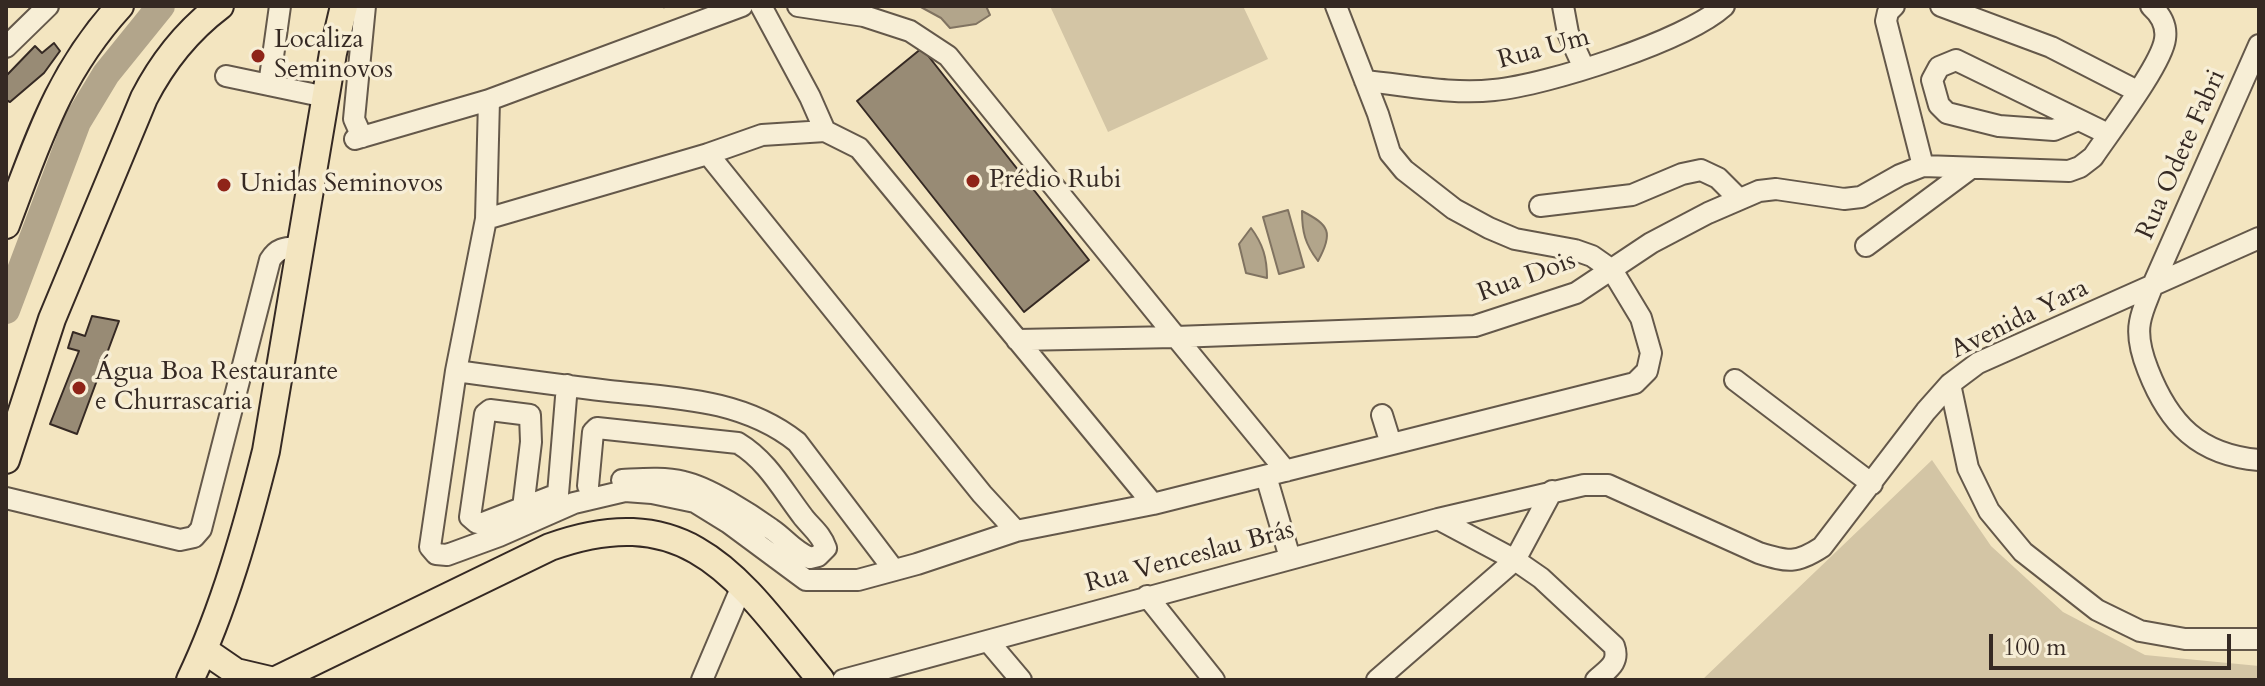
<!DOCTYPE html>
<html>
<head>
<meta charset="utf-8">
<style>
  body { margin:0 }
  #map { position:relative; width:2265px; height:686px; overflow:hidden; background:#f3e5c0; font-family:Cardo,serif }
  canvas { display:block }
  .frame { position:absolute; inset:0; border:8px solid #352923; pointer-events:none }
  .scale { position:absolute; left:1989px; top:634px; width:242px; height:36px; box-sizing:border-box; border:4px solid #352923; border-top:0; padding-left:10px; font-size:24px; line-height:28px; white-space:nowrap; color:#352923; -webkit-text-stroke:6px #f7eed6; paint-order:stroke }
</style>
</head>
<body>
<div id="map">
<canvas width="2265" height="686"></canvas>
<div class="frame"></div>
<div class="scale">100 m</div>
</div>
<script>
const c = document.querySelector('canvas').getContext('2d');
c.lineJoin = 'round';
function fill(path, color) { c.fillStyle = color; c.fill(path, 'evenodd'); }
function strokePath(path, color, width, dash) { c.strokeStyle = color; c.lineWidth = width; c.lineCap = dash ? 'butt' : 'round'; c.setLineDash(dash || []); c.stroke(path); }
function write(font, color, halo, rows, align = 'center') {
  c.font = font + ' Cardo,serif'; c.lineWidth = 7; c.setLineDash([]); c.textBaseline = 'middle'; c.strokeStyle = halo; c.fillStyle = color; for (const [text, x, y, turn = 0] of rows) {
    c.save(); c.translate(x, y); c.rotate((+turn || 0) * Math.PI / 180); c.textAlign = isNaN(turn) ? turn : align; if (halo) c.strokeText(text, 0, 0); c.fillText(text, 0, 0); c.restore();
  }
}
const green = new Path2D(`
  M1050,6H1243L1268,59L1108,132Z
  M1932,460L1991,546L2063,612L2145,655L2259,666V680H1702Z`);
const water = new Path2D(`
  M919,6H986L990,15L976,24L950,28L941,18Z
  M1288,210L1304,267L1279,274L1263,217Z
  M1302,211C1329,225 1334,232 1318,261C1305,244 1302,232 1302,211Z
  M1251,228C1263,244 1267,258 1267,278L1246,273L1239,244Z`);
const river = new Path2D(`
  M6,310L77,122L106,74L161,6`);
const building = new Path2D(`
  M54,43L60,51L44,73L10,102L6,100V76L35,46L42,53Z
  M922,48L1089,260L1024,312L857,101Z
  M92,316L119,321L77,434L50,424L79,351L68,348L73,332L85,336Z`);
const path = new Path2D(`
  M664,6L666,9`);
const minor = new Path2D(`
  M761,6L810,97L825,131
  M798,6L864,16L910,31L948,56L1176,337L1475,326L1576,293L1651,243L1708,213L1759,191L1776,189L1844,199L1861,197L1900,175L1923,166L2069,171L2080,167L2093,157C2109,133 2162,64 2165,39C2167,26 2161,15 2151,6
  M1563,6L1568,33L1584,68
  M1894,6L1888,12L1886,21L1923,166
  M1941,6L2051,47L2137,91
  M2259,45L2152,287C2148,298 2142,310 2140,322C2137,338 2142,355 2148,370C2169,424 2199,455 2259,460
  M6,47L48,6
  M226,76L326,97
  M1365,81C1407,85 1452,95 1494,90C1547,85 1685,41 1724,6
  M269,85L280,6
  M489,100L486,219L456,371L430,547L436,554L447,555L499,536L574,503L625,491L652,493L695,502L729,523L806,580H858L917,564L1016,531
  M2078,120L2054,130L1999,126L1947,113L1939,105L1932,80L1939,67L1956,60L2108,134
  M362,137L354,119L365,6
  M355,139L489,100L742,6
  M708,154L982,494L1016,531L1153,504L1635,383L1647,371L1651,353L1641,318L1612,270L1592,256L1575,250L1515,239L1489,228L1454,209L1404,170L1390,153L1378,114L1336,6
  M1540,206L1632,195L1682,174L1701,170L1718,178L1738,198
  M486,219L708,154L762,135L825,131L859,148L1153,504
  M1866,246L1971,168
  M1017,340L1176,337L1286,471
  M456,371C507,378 558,385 609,391C675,398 743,399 797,442L894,570
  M1735,380L1872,484
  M1950,384L1968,468L1989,511L2023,552L2097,610L2140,631L2185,639H2259
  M1382,415L1391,444
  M1266,476L1290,558
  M588,486L593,432L597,428L738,443C768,461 783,491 804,518C813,529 821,534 826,548L818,556L810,558C792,550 786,539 771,529C750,514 708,487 684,482C663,477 643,479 622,480
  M6,498L180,540L194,537L201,529L270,260C278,247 286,248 301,247
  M523,508L531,442L530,415L490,410L485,414L470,517L477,523H483L558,494L567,385
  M1438,519L1515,560L1541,578L1614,646C1620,663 1608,669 1596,680
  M1147,596L1214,680
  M988,641L1021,680
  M702,680L742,586
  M843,680L1438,519L1584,485H1608L1759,553C1788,562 1796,564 1822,547L1926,411L1950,384L1978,363L2259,238
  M1377,680L1515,560L1552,491`);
const major = new Path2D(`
  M6,225C38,141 58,74 120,6
  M6,460L52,319L144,98C163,61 187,31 220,6
  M204,650L236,672L270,680
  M190,680C224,609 247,527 266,451L333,53L344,6
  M276,680L550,547C692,496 741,583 821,680`);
const markers = [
  [258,56,8,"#8f2418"],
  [973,181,8,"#8f2418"],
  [224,185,8,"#8f2418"],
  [79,388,8,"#8f2418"]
];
const poiNames = [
  ["Localiza",274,41],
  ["Seminovos",274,71],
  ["Prédio Rubi",989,181],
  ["Unidas Seminovos",240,185],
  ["Água Boa Restaurante",95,373],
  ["e Churrascaria",95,403]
];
const streetNames = [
  ["Rua Um",1544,50,-15],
  ["Rua Odete Fabri",2182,155,-66],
  ["Rua Dois",1527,278,-20],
  ["Avenida Yara",2020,320,-26],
  ["Rua Venceslau Brás",1190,558,-15]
];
fill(green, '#d3c5a5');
fill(water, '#b2a58b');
strokePath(water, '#807361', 2);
strokePath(river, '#b2a58b', 28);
fill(building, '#988b75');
strokePath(building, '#352923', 2);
strokePath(minor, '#64584a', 24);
strokePath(major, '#352923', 30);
strokePath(path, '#352923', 3, [2, 4]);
strokePath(minor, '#f7eed6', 20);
strokePath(major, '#f3e5c0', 26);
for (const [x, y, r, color] of markers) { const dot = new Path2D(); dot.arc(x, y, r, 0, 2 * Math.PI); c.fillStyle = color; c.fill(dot); strokePath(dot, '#f7eed6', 3); }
write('26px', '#352923', '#f7eed6', poiNames, 'left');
write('26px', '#352923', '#f7eed6', streetNames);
</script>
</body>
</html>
